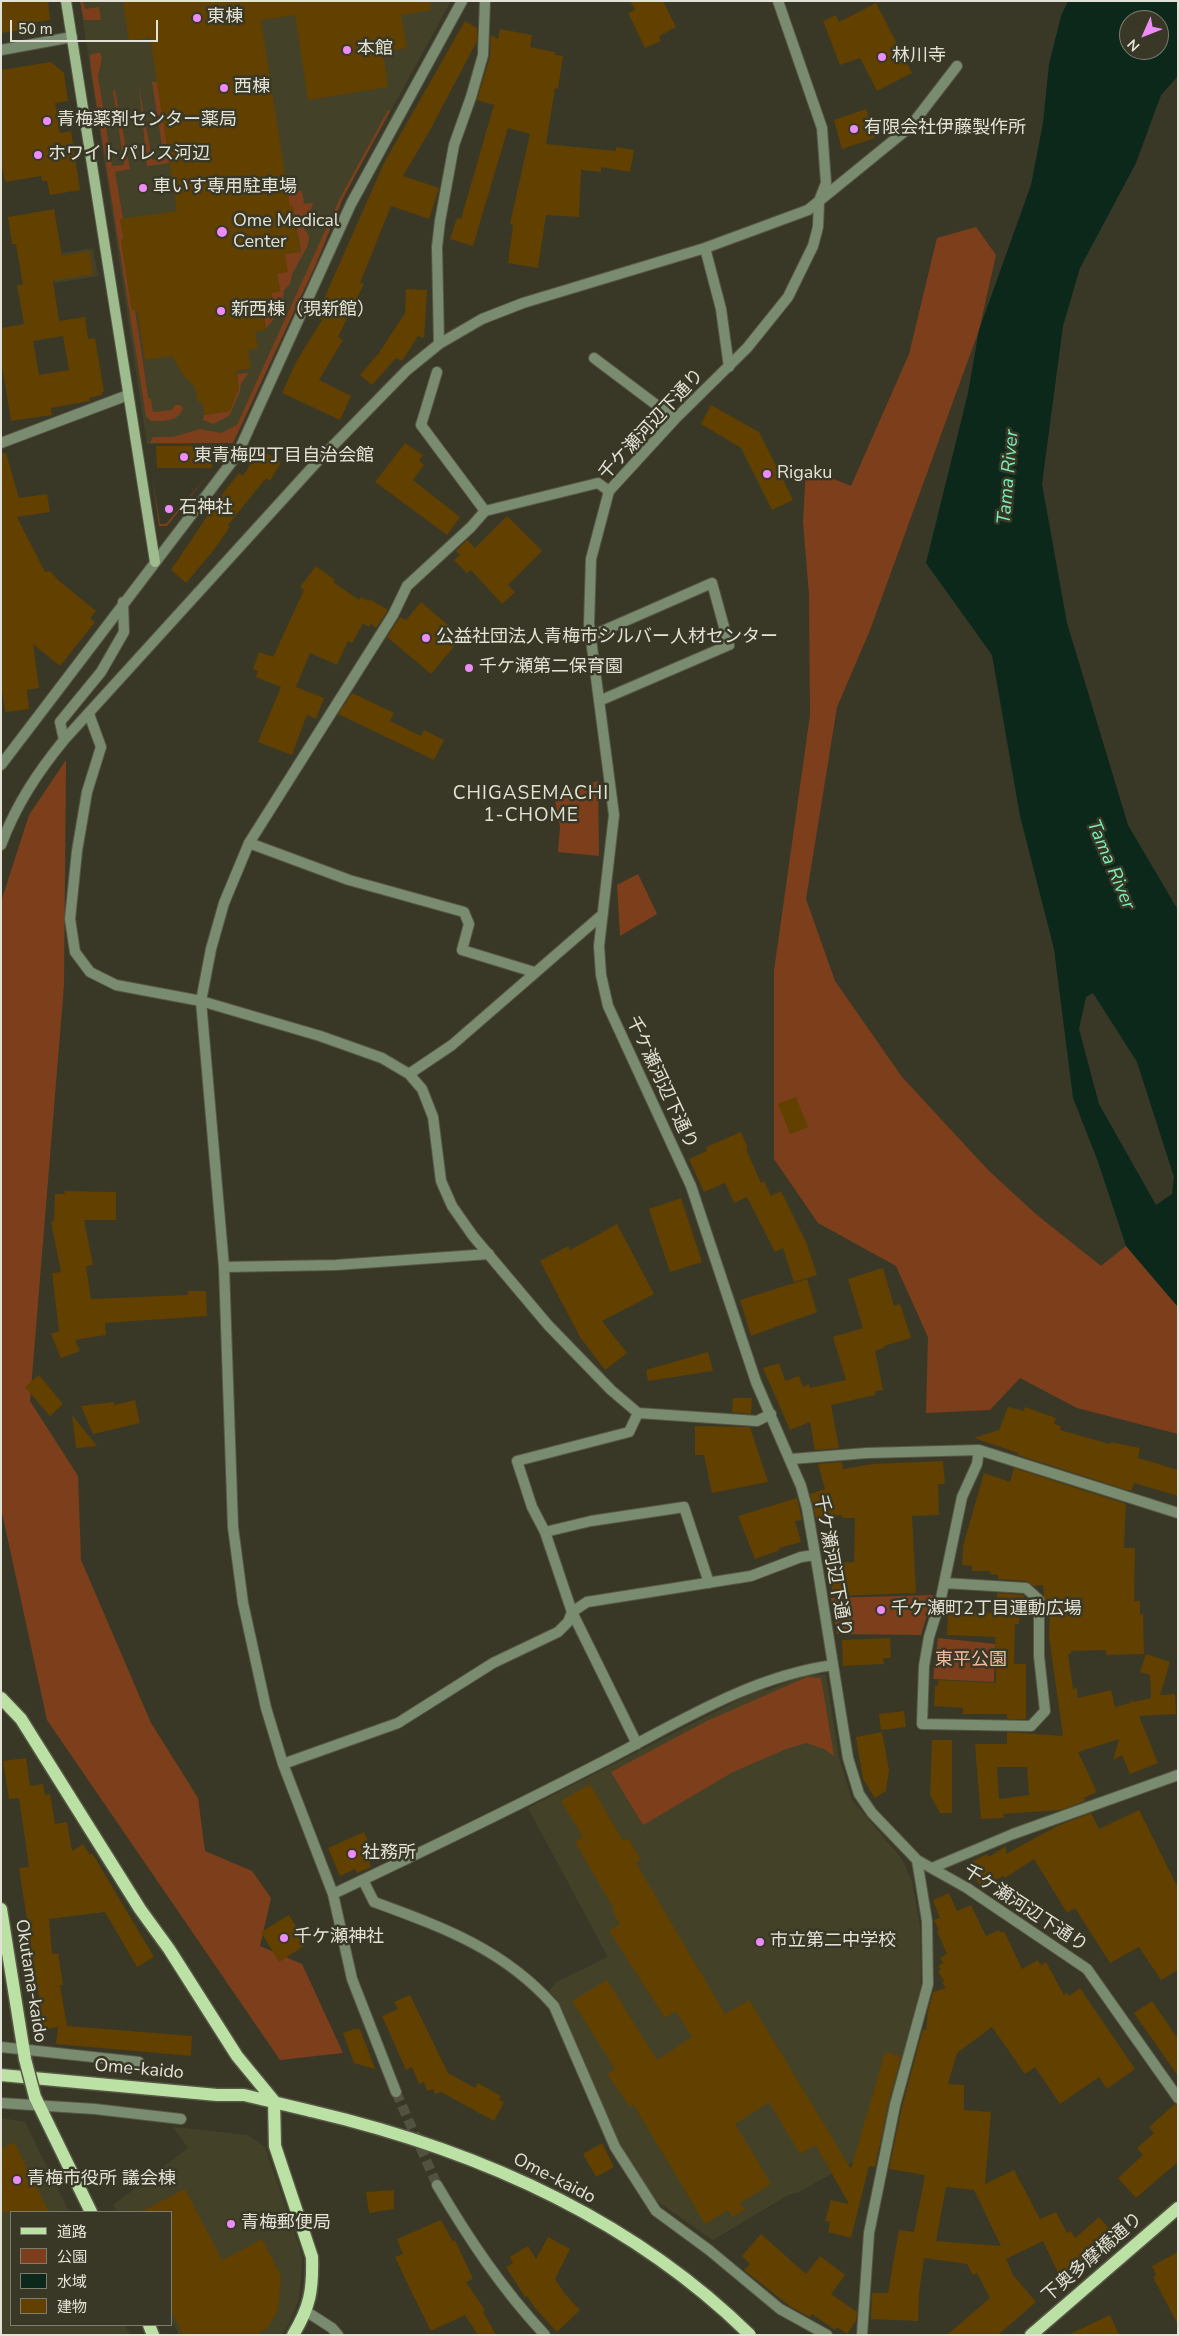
<!DOCTYPE html>
<html>
<head>
<meta charset="utf-8">
<style>
  body { margin:0 }
  #map { position:relative; width:1179px; height:2336px; overflow:hidden; background:#393826; font-family:"Nunito Sans","Noto Sans JP",sans-serif }
  canvas { display:block }
  .frame { position:absolute; inset:0; border:2px solid #e3e2d7; pointer-events:none }
  .legend { position:absolute; left:10px; top:2211px; width:162px; height:115px; box-sizing:border-box; background:#393826; border:1px solid #7d7c6d; margin:0; padding:6px 9px; list-style:none; font-size:15px; color:#e3e2d7 }
  .legend li { display:flex; align-items:center; gap:10px; height:25px }
  .legend b { width:25px; border:1px solid #7d7c6d }
  .north { position:absolute; left:1119px; top:10px; width:50px; height:50px; box-sizing:border-box; background:#393826; border:1px solid #7d7c6d; border-radius:50%; rotate:226deg; font-size:14px; font-weight:700; line-height:20px; text-align:center; color:#e3e2d7 }
  .north::after { content:''; display:block; margin:auto; width:18px; height:22px; background:#ed8cf9; clip-path:polygon(50% 0,100% 100%,50% 72%,0 100%) }
  .scale { position:absolute; left:10px; top:20px; width:148px; height:22px; box-sizing:border-box; border:2px solid #e3e2d7; border-top:0; padding-left:6px; font-size:15px; line-height:18px; white-space:nowrap; color:#e3e2d7; -webkit-text-stroke:4px #393826; paint-order:stroke }
</style>
</head>
<body>
<div id="map">
<canvas width="1179" height="2336"></canvas>
<div class="frame"></div>
<ul class="legend">
<li><b style="height:6px;background:#bce1a5"></b>道路</li>
<li><b style="height:14px;background:#7d3f1b"></b>公園</li>
<li><b style="height:14px;background:#0b281b"></b>水域</li>
<li><b style="height:14px;background:#614000"></b>建物</li>
</ul>
<div class="north">N</div>
<div class="scale">50 m</div>
</div>
<script>
const c = document.querySelector('canvas').getContext('2d');
c.lineJoin = 'round';
function fill(path, color) { c.fillStyle = color; c.fill(path, 'evenodd'); }
function strokePath(path, color, width, dash) { c.strokeStyle = color; c.lineWidth = width; c.lineCap = dash ? 'butt' : 'round'; c.setLineDash(dash || []); c.stroke(path); }
function write(font, color, halo, rows, align = 'center') {
  c.font = font + ' "Nunito Sans","Noto Sans JP",sans-serif'; c.lineWidth = 5; c.setLineDash([]); c.textBaseline = 'middle'; c.strokeStyle = halo; c.fillStyle = color; for (const [text, x, y, turn = 0] of rows) {
    c.save(); c.translate(x, y); c.rotate((+turn || 0) * Math.PI / 180); c.textAlign = isNaN(turn) ? turn : align; if (halo) c.strokeText(text, 0, 0); c.fillText(text, 0, 0); c.restore();
  }
}
const built = new Path2D(`
  M80,1H451L343,198L315,266L233,443L147,444Z
  M93,248L98,276L55,283L51,255Z
  M807,1674L826,1675L839,1758L852,1800L902,1859L912,1881L920,1926L921,1985L880,2147L799,2192L788,2195L713,2240L658,2202L651,2194L620,2145L559,2002L549,1991L556,1982L608,1957L528,1808L760,1689L768,1690Z
  M1,2118L25,2122L69,2212H11V2325H125L130,2335H1Z
  M173,2127L248,2135L265,2147L300,2248L302,2261L299,2298L290,2322L282,2335H179L171,2320V2212H117L113,2205L188,2148Z`);
const green = new Path2D(`
  M80,1H83L85,9L99,7L101,20H84Z
  M97,53H100L102,58L98,76L112,166L124,165L113,90H115L130,169L115,172L123,219L120,220L124,239L121,240L132,310H135L148,397L151,400L153,412L172,410L175,405H180L183,408C179,422 163,421 151,421L146,416L91,69L90,55Z
  M152,82H157L170,163L147,166L139,86L152,160L164,158Z
  M388,110L390,111L343,198L315,266L233,443H150L153,437H173L200,429L221,433L237,425L340,198Z
  M302,191L304,204L313,203L304,228L309,236L308,245L292,274L290,284L284,290L283,299L275,309L274,319L266,328L263,312L274,310L271,293L280,291L277,274L285,254L301,252L293,207L284,208L282,194Z
  M976,227L996,255L979,330L870,630L837,707L806,899L835,981L902,1077L989,1171L1037,1215L1101,1266L1126,1246L1178,1307V1434L1077,1408L1020,1378L990,1410L926,1413L928,1337L896,1266L818,1223L774,1159V971L810,715L809,595L803,522L806,468L851,486L909,354L937,238Z
  M249,373L241,383L240,391L229,416L213,424L203,420L204,415L230,411L237,392L239,391L237,374Z
  M152,475L160,524H166L207,476L167,526H159Z
  M66,760L64,985L30,1401L78,1476L81,1560L151,1723L198,1798L205,1851L252,1871L271,1898L260,1946L302,1964L343,2053L280,2060L47,1720L1,1508V902L29,815Z
  M598,781L599,856L558,852L560,827L554,795Z
  M638,874L657,914L620,936L617,885Z
  M933,1595L921,1635L837,1634L831,1598Z
  M938,1638L995,1644L994,1682L933,1679Z
  M807,1677L821,1678L834,1756L824,1749L806,1743L786,1749L733,1772L643,1825L611,1772L707,1721Z`);
const water = new Path2D(`
  M1068,1H1178V76L1161,95L1136,163L1080,268L1063,326L1042,484L1067,623L1128,825L1178,910V1307L1126,1246L1097,1159L1073,1098L1054,949L1020,816L992,655L926,563L968,393L979,330L1031,185L1043,123L1049,64L1061,16ZM1129,20H1159V50H1129ZM1093,993L1137,1062L1174,1177L1172,1194L1156,1205L1099,1104L1079,1029L1086,997Z`);
const building = new Path2D(`
  M1,1H48L50,20L22,24V30L1,33Z
  M123,1H430L431,10L401,15L407,48L383,52L388,87L308,100L295,15L261,20L290,207L293,206L300,252L285,254L288,272L277,274L280,291L271,293L274,310L263,312L266,330L255,332L258,348L248,350L251,368L236,371L239,387L230,411L204,415L202,402H198L195,387L183,375L172,356L145,360L137,310H132L121,240L124,239L120,219L177,211L150,37L129,41Z
  M630,1H663L676,27L659,36L661,41L645,48L628,13L635,10Z
  M876,3L912,73L877,91L860,58L840,65L823,21L836,15L839,22Z
  M465,21L477,28V41L429,132L403,176L439,188L429,219L391,206L360,283L364,284L338,337L343,340L319,380L351,396L340,420L282,393L296,362L322,320L316,317L384,163Z
  M500,29L532,35L530,47L555,52V55L563,56L558,89L555,88L546,144L616,151V147L634,150L630,172L601,167V172L581,170L579,217L546,215L538,268L508,263L513,225L510,224L530,134L508,128L473,246L450,239L457,218L461,219L494,105L477,100L490,57L491,35L498,39Z
  M51,62L64,73L68,101L55,103L60,133L71,131L80,190L50,195L47,181H42L41,176L5,182L1,159V70Z
  M866,109L875,138L842,149L834,120Z
  M54,209L62,256L89,251L93,274L53,281L59,321L85,317L88,339L95,338L104,392H102V395L89,398L90,401L51,408L52,415L11,421L1,360V328L24,324L17,285H23L16,244H12L8,217ZM63,336L69,370L39,375L33,341Z
  M406,289L427,290L424,338L418,336L402,361L396,358L372,385L360,375L379,353L405,313Z
  M711,405L759,432L793,500L772,510L741,448L701,424Z
  M405,443L423,455L419,460L424,465L413,480L460,517L447,535L375,482Z
  M156,446H211L212,468H157Z
  M260,449L281,462L270,481L266,478L228,525L230,527L213,551L186,583L171,570L220,497L239,473L243,476Z
  M1,453H6L19,498L47,494L50,512L17,517L45,572L50,571L58,580L96,611L90,618L95,622L60,666L33,644L39,688L27,690L29,709L5,712L1,682Z
  M507,516L542,551L508,585L515,592L502,604L471,570L467,573L454,560L460,555L456,551L467,540L475,548Z
  M316,566L335,580L333,582L359,600L361,597L368,601L369,599L388,610L376,628L371,623L369,627L363,623L352,643L348,641L337,665L310,653L296,687L324,698L316,719L308,715L306,717L292,755L258,742L281,687L256,677L258,671L253,669L259,652L273,657L304,590L300,587Z
  M421,602L462,637L431,674L387,637L400,617L406,620Z
  M352,693L394,713L390,721L421,736L424,730L444,740L434,760L338,714Z
  M796,1097L808,1127L790,1134L778,1104Z
  M741,1132L748,1148L746,1149L761,1183L764,1181L771,1196L781,1191L806,1242L817,1275L794,1282L783,1248L775,1252L747,1197L734,1203L725,1183L704,1192L689,1159L707,1151L706,1147Z
  M64,1191L116,1192V1220H84L93,1265L86,1266L91,1299L188,1295V1291H206L207,1316L105,1323L106,1335L75,1340L80,1351L61,1358L51,1334L59,1331L52,1273L61,1272L51,1222L54,1221L55,1194H65Z
  M681,1198L702,1262L670,1272L649,1209Z
  M617,1224L654,1294L602,1321L627,1353L605,1370L580,1337L540,1261L568,1246L570,1250Z
  M883,1268L894,1306L900,1304L911,1338L884,1346V1348L875,1351L883,1390L875,1391V1395L831,1405L839,1448L815,1450L810,1422L790,1430L763,1368L779,1363L785,1381L799,1376L803,1387L809,1384L810,1388L846,1380L833,1337L863,1328L848,1279Z
  M807,1279L817,1312L751,1336L740,1300Z
  M708,1352L713,1371L648,1381L646,1370Z
  M39,1375L63,1404L50,1416L25,1387Z
  M733,1398H752L751,1414L732,1412Z
  M135,1400L140,1423L93,1434L81,1406L114,1402V1405Z
  M1008,1407L1024,1411L1025,1407L1056,1418L1054,1424L1061,1426L1060,1430L1110,1444L1111,1442L1140,1448L1138,1458L1178,1470V1496L1134,1483L1132,1490H1127L1018,1455V1453L974,1438L999,1430Z
  M72,1415L97,1446L76,1448Z
  M695,1426L750,1427L768,1482L712,1493L704,1455H695Z
  M943,1461L945,1484H938L939,1515L912,1516L916,1593L832,1596L831,1563L854,1562L855,1518H842V1515L816,1518L810,1494L825,1489L818,1464L842,1462L843,1469L873,1464Z
  M1014,1468L1126,1504L1124,1548H1135L1134,1601H1140V1615L1143,1614L1144,1654L1106,1655V1650L1071,1651V1654H1068L1073,1689L1077,1688L1078,1698L1111,1690L1115,1707L1130,1703L1132,1699L1133,1702L1151,1698L1150,1675L1140,1672L1146,1654L1170,1662L1160,1695L1175,1694L1176,1714L1139,1716L1158,1763L1130,1774L1122,1755L1113,1760L1119,1739L1078,1752L1097,1792L1084,1798L1085,1801L1061,1810L1003,1814L1004,1818L981,1819L975,1744H1007V1732L1063,1736L1049,1636L1050,1614H1046L1043,1585L1034,1586L1026,1581L998,1579V1575L990,1574V1571H972V1566L962,1565L963,1546L984,1473L1010,1482ZM997,1767H1027L1029,1795L999,1799Z
  M797,1498L802,1520L795,1521L801,1542L779,1548L780,1550L755,1559L738,1516Z
  M997,1593L1024,1595V1613H1020L1019,1624H1015L1014,1664H1026V1719H1007V1714H963V1708L934,1706L935,1685L938,1686V1680L996,1683L995,1637L947,1635L948,1610L997,1613Z
  M890,1638L891,1658H883L884,1664L843,1666L842,1640Z
  M904,1711L906,1727L881,1730L879,1714Z
  M882,1732L889,1770L886,1791L875,1798L863,1779L856,1737Z
  M932,1740H952V1813H940L930,1795Z
  M26,1758L30,1786L43,1784L45,1795L50,1794L55,1824L67,1822L72,1851L83,1844L90,1855L92,1853L154,1957L137,1967L105,1912L49,1919L52,1954L58,1953L63,1985H60L67,2026L192,2036L191,2056L56,2044L58,2027L44,2030L19,1868L29,1867L19,1798L9,1799L3,1761Z
  M590,1784L623,1841L628,1838L641,1860L636,1863L725,2014L749,2000L851,2169L885,2052L901,2057L888,2103L875,2167L869,2166L851,2238L828,2232L830,2222L825,2221L831,2200L849,2204L826,2163L830,2159L825,2162L816,2145L800,2154L769,2102L735,2124L771,2184L740,2203L745,2210L732,2217L728,2210L705,2224L633,2104L630,2107L607,2074L615,2069L572,2001L607,1980L657,2060L692,2037L676,2011L665,2018L609,1931L620,1924L612,1910L614,1909L575,1842L583,1837L561,1801Z
  M1139,1810L1178,1888V1970L1161,1980L1139,1947L1110,1963L1075,1908L1067,1913L1034,1859L1005,1878L1003,1876L981,1888L968,1864L987,1854L989,1857L1006,1846V1854L1057,1826L1091,1813L1099,1829Z
  M364,1832L376,1859L369,1862L371,1867L357,1873L355,1869L340,1876L328,1848Z
  M949,1893L957,1911L971,1905L986,1936L999,1930L1001,1933L1004,1931L1022,1969L1038,1960L1041,1965L1046,1962L1064,1995L1067,1993L1069,1996L1080,1988L1135,2069L1107,2089L1099,2077L1060,2104L1035,2067L1025,2074L992,2027L957,2053L948,2084L964,2085V2110L991,2112L985,2184L1014,2170L1040,2219L1056,2212L1067,2233L1071,2231L1075,2238L1099,2217L1114,2234L1080,2264L1081,2266L1062,2281L1043,2241L1006,2259L1013,2275L1036,2302L998,2335H947L990,2298L977,2273L973,2275L967,2264L924,2258L919,2293L918,2321L871,2319L872,2293H888L899,2230L914,2232L925,2175L889,2169L902,2107L923,2029L926,2030L928,2011L933,1992L946,1988L942,1983L944,1981L938,1971L941,1969L938,1966L943,1963L940,1958L947,1954L937,1931L939,1930L934,1920L940,1918L933,1900ZM946,2187L974,2190L1001,2246L936,2241Z
  M289,1915L307,1944L279,1962L261,1932Z
  M410,1995L448,2073L475,2088L478,2083L501,2096L499,2100L504,2102L494,2121L441,2092L435,2094L433,2089L427,2091L424,2082L419,2084L412,2067L406,2070L382,2016L398,2009L394,2002Z
  M1152,2001L1178,2039V2076L1134,2013Z
  M354,2029H360L375,2069L354,2063L343,2033Z
  M1175,2104L1178,2105V2162L1136,2198L1118,2178L1143,2155L1137,2148L1154,2133L1149,2127Z
  M14,2142L49,2212H1V2149Z
  M602,2143L614,2167L596,2177L583,2154Z
  M185,2189L222,2260L262,2239L281,2276L278,2311L267,2328L256,2335H183L171,2310V2212H140Z
  M394,2190V2209L369,2213L366,2192Z
  M441,2220L453,2242L455,2240L473,2279L466,2282L485,2310L483,2312L496,2335H478L465,2315L431,2331L411,2291L395,2257L403,2254L397,2239Z
  M761,2234L806,2274L820,2256L845,2275L831,2294L857,2312L856,2321L847,2334L837,2327L835,2330L812,2314L810,2317L791,2307L744,2270L750,2264L742,2256Z
  M548,2237L570,2249L555,2279L565,2294L580,2310L557,2332L535,2308L527,2296L525,2297L506,2267L513,2263L510,2257L528,2246L536,2259Z
  M1178,2252V2325L1153,2277L1156,2275L1152,2266Z
  M1110,2315L1119,2335H1068Z`);
const streetTunnel = new Path2D(`
  M396,2092L437,2185`);
const street = new Path2D(`
  M778,1L822,128L826,183L819,201L818,227L813,246L788,297L747,348L675,419L609,491L591,559L589,624L614,815L599,946L601,975L608,1006L691,1186L756,1382L801,1486L807,1508L818,1571L848,1758L859,1794L872,1813L917,1860L967,1888L1087,1969L1178,2098
  M1,50L72,37
  M705,248L721,309L729,367
  M439,344L437,247L440,221L454,145L471,97L483,55L485,1
  M594,358L675,419
  M437,372L421,425L485,511
  M1,443L128,395
  M591,636L712,583L729,645L599,701
  M89,714L101,747L87,792L77,851L70,919L75,952L90,972L116,985L201,1001L320,1036L382,1058L409,1074L422,1089L433,1117L441,1181L452,1206L473,1236L548,1325L611,1390L638,1413L757,1421L771,1414
  M64,740L60,722L101,672L124,632L123,602
  M1,765L237,455L351,204L462,1
  M249,843L349,880L464,912L469,924L462,950L534,972
  M1,845C16,805 37,773 64,740L316,463L407,370L439,344L482,319L523,303L705,248L808,210L910,127L957,66
  M409,1074L452,1045L603,914
  M224,1267L336,1265L489,1254
  M791,1459L867,1453L979,1450L1178,1513
  M545,1532L591,1521L684,1507L709,1583
  M944,1583L1026,1588L1039,1600V1656L1045,1711L1031,1726L922,1724L924,1666L929,1637L941,1598L962,1497L977,1464L979,1450
  M637,1744L572,1612L545,1532L532,1507L517,1461L629,1432L638,1413
  M283,1764L398,1723L493,1663L558,1632L568,1622L572,1612L587,1602L751,1576L801,1557L815,1555
  M932,1868L1013,1834L1178,1775
  M363,1880L374,1902C442,1927 504,1949 554,2006L615,2147L656,2211L709,2250L780,2309L827,2335
  M333,1894C424,1851 515,1807 604,1761C678,1723 749,1677 833,1665
  M1,2047L139,2062
  M396,2092L352,1979L333,1894L283,1764L266,1708L243,1603L233,1527L224,1267L201,1001L211,949L224,903L249,843L393,615L407,586L471,527L485,511L598,483L609,491
  M1,2103L95,2109L181,2119
  M437,2185C469,2239 502,2289 545,2335
  M307,2312L332,2328L338,2335
  M862,2335L869,2233L895,2105L928,1984L927,1921L917,1860`);
const secondary = new Path2D(`
  M66,1L155,562`);
const primary = new Path2D(`
  M1,1698L21,1719L140,1909L169,1949L237,2056L274,2101L275,2146L312,2257C313,2290 310,2307 293,2335
  M1,1909L25,2059
  M1,2075L217,2095H244L311,2111
  M35,2097L91,2212
  M149,2325L153,2335
  M1031,2335L1178,2208`);
const primaryBridge = new Path2D(`
  M25,2059L35,2097
  M311,2111C474,2149 630,2217 750,2335`);
const markers = [
  [197,18,5,"#ed8cf9"],
  [347,50,5,"#ed8cf9"],
  [882,57,5,"#ed8cf9"],
  [224,88,5,"#ed8cf9"],
  [47,121,5,"#ed8cf9"],
  [854,129,5,"#ed8cf9"],
  [38,155,5,"#ed8cf9"],
  [143,188,5,"#ed8cf9"],
  [222,232,6,"#ed8cf9"],
  [221,311,5,"#ed8cf9"],
  [184,457,5,"#ed8cf9"],
  [767,474,5,"#ed8cf9"],
  [169,509,5,"#ed8cf9"],
  [426,638,5,"#ed8cf9"],
  [469,668,5,"#ed8cf9"],
  [881,1610,5,"#ed8cf9"],
  [352,1854,5,"#ed8cf9"],
  [284,1938,5,"#ed8cf9"],
  [760,1942,5,"#ed8cf9"],
  [17,2180,5,"#ed8cf9"],
  [231,2224,5,"#ed8cf9"]
];
const poiNames = [
  ["東棟",207,18],
  ["本館",357,50],
  ["林川寺",892,57],
  ["西棟",234,88],
  ["青梅薬剤センター薬局",57,121],
  ["有限会社伊藤製作所",864,129],
  ["ホワイトパレス河辺",48,155],
  ["車いす専用駐車場",153,188],
  ["Ome Medical",233,222],
  ["Center",233,243],
  ["新西棟（現新館）",231,311],
  ["東青梅四丁目自治会館",194,457],
  ["Rigaku",777,474],
  ["石神社",179,509],
  ["公益社団法人青梅市シルバー人材センター",436,638],
  ["千ケ瀬第二保育園",479,668],
  ["千ケ瀬町2丁目運動広場",891,1610],
  ["社務所",362,1854],
  ["千ケ瀬神社",294,1938],
  ["市立第二中学校",770,1942],
  ["青梅市役所 議会棟",27,2180],
  ["青梅郵便局",241,2224]
];
const streetNames = [
  ["千ケ瀬河辺下通り",652,425,-47],
  ["千ケ瀬河辺下通り",661,1083,65],
  ["千ケ瀬河辺下通り",832,1566,80],
  ["千ケ瀬河辺下通り",1025,1909,33],
  ["Okutama-kaido",30,1981,81],
  ["Ome-kaido",139,2070,5],
  ["Ome-kaido",554,2179,27],
  ["下奥多摩橋通り",1093,2258,-41]
];
const parkNames = [
  ["東平公園",971,1661]
];
const waterNames = [
  ["Tama River",1009,477,-85],
  ["Tama River",1110,865,67]
];
const neighbourhoodNames = [
  ["CHIGASEMACHI",531,794],
  ["1-CHOME",531,816]
];
fill(built, '#434228');
fill(green, '#7d3f1b');
fill(water, '#0b281b');
fill(building, '#614000');
strokePath(streetTunnel, '#525241', 10, [10, 5]);
strokePath(street, '#585746', 12);
strokePath(secondary, '#585746', 12);
strokePath(primary, '#585746', 15);
strokePath(street, '#7a8c6f', 10);
strokePath(secondary, '#9fbc8e', 10);
strokePath(primary, '#bce1a5', 12);
strokePath(primaryBridge, '#585746', 15, []);
strokePath(primaryBridge, '#bce1a5', 12);
for (const [x, y, r, color] of markers) { const dot = new Path2D(); dot.arc(x, y, r, 0, 2 * Math.PI); c.fillStyle = color; c.fill(dot); strokePath(dot, '#393826', 2); }
write('18px', '#e3e2d7', '#393826', poiNames, 'left');
write('18px', '#e3e2d7', '#393826', streetNames);
write('18px', '#f5b99b', '#393826', parkNames);
write('italic 19px', '#77f1ba', '#393826', waterNames);
c.letterSpacing = '1px';
write('19px', '#e3e2d7', '#393826', neighbourhoodNames);
c.letterSpacing = '0px';
</script>
</body>
</html>
